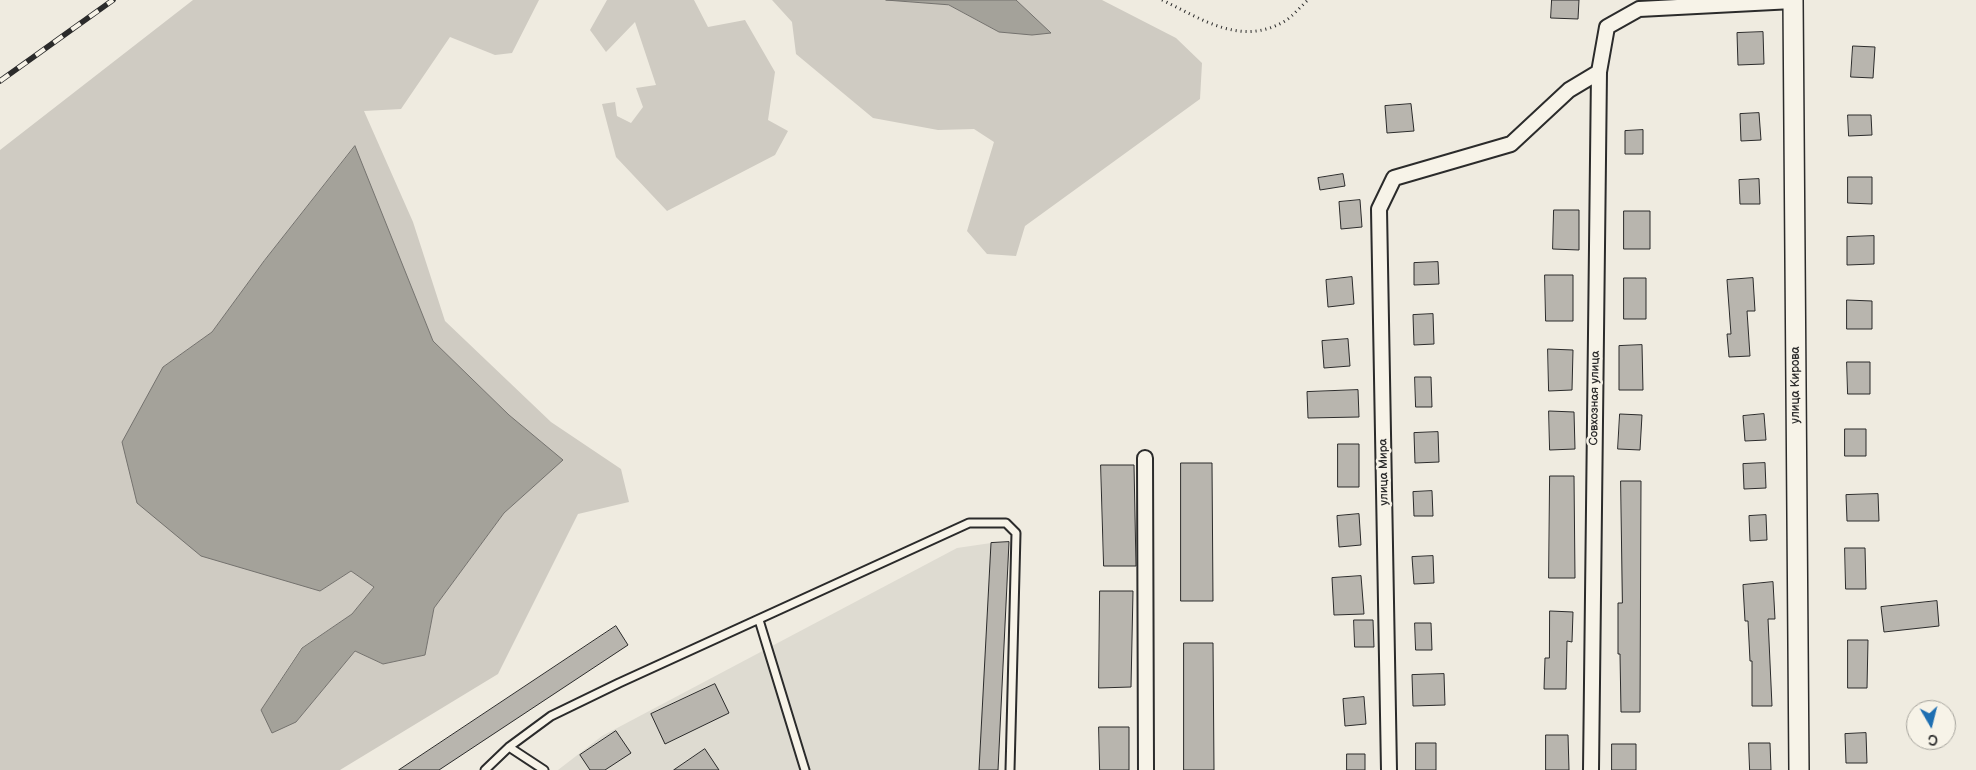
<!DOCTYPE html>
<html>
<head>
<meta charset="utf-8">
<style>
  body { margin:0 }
  #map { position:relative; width:1976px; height:770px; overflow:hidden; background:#efebe0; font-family:"Balsamiq Sans",sans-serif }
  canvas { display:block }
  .north { position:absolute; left:1906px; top:700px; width:50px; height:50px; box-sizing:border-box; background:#f7f3e8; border:1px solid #a5a39c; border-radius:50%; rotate:172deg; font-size:14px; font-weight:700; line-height:20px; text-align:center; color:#2b2b2b }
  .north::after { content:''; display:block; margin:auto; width:18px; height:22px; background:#1f6fb2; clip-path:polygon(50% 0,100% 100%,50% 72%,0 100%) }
</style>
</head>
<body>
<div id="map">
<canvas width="1976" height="770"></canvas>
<div class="north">С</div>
</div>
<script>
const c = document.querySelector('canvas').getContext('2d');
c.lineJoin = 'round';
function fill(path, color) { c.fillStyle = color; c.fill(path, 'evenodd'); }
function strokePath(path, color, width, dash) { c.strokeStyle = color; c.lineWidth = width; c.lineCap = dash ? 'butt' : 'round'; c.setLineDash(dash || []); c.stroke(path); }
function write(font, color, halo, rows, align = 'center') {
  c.font = font + ' "Balsamiq Sans",sans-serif'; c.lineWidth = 5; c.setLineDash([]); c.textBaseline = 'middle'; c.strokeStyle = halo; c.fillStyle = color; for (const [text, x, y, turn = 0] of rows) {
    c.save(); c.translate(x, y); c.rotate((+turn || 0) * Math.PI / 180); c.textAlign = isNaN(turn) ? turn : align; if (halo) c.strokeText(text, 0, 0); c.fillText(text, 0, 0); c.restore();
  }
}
const built = new Path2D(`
  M991,543L979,770H558L602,736L957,548Z`);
const green = new Path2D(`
  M193,0H539L512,53L495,55L450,37L401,109L364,111L413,222L445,321L551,422L621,469L629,502L578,514L498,674L340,770H0V150ZM355,147L433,341L509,415L562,460L504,513L434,608L425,655L383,664L355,651L296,722L261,710L301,648L352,614L374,587L351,571L320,591L301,584L163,367L212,332L264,261Z
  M607,0H694L708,27L745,20L775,72L768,120L788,131L775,155L667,211L616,157L602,104L615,102L617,116L631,123L643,107L636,88L656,85L635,22L606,52L590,30Z
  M772,0H886L949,5L999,32L1050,33L1016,0H1102L1176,38L1202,63L1200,99L1025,226L1016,256L987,254L967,231L994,142L974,129L938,130L873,118L796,54L792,22Z`);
const water = new Path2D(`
  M886,0H1016L1051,33L1032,35L999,32L949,5Z
  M355,146L433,341L509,415L563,460L504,513L434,608L425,655L383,664L355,651L296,722L272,733L261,710L302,648L352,614L374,587L351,571L320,591L201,556L137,503L122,442L163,367L212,332L264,261Z`);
const building = new Path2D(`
  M1552,0H1579L1578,19L1551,18Z
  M1763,32L1764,64L1738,65L1737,33Z
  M1853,46L1875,47L1873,78L1851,77Z
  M1411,104L1414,131L1387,133L1385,106Z
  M1759,113L1761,140L1741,141L1740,114Z
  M1848,115H1871L1872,135L1849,136Z
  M1643,130V154H1625V131Z
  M1343,174L1345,186L1320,190L1318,178Z
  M1848,177H1872V204L1848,203Z
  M1759,179L1760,204H1740L1739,180Z
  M1360,200L1362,227L1341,229L1339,202Z
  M1554,210H1579V250L1553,249Z
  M1624,211H1650V249H1624Z
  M1874,236V264L1847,265V237Z
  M1438,262L1439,284L1414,285V263Z
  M1545,275H1573V321H1546Z
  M1352,277L1354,304L1328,307L1326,280Z
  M1624,278H1646V319H1624Z
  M1753,278L1755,311H1747L1750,356L1729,357L1727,334H1731L1727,280Z
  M1847,300L1872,301V329H1847Z
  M1433,314L1434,344L1414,345L1413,315Z
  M1348,339L1350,366L1324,368L1322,341Z
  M1642,345L1643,390H1619V346Z
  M1548,349L1573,350L1572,390L1549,391Z
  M1847,362H1870V394H1848Z
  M1415,377H1431L1432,407H1416Z
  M1358,390L1359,417L1308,418L1307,392Z
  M1549,411L1574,412L1575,449L1550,450Z
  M1620,414L1642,415L1640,450L1618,449Z
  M1764,414L1766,440L1745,441L1743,416Z
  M1845,429H1866V456H1845Z
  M1438,432L1439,462L1415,463L1414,433Z
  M1338,444H1359V487H1338Z
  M1181,463H1212L1213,601H1181Z
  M1765,463L1766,488L1744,489L1743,464Z
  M1101,465H1134L1136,566H1104Z
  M1550,476H1574L1575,578H1549Z
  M1621,481H1641L1640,712H1621L1620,654H1618V603H1622Z
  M1432,491L1433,516H1414L1413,492Z
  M1878,494L1879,521H1847L1846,495Z
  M1359,514L1361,545L1339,547L1337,516Z
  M1766,515L1767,540L1750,541L1749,516Z
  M1009,542L998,770H979L991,543Z
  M1845,548H1865L1866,589H1846Z
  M1433,556L1434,583L1414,584L1412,557Z
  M1361,576L1364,614L1334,615L1332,578Z
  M1773,582L1775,619H1768L1772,706H1752V661H1750L1748,621H1745L1743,585Z
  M1100,591H1133L1131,687L1099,688Z
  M1937,601L1939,626L1884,632L1881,607Z
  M1550,611L1573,612L1572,642L1567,641L1566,689H1544L1545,658H1549Z
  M1354,620H1373L1374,647H1355Z
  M1415,623H1431L1432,650H1416Z
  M616,626L628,645L439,770H399Z
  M1848,640H1868L1867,688H1848Z
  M1184,643H1213L1214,770H1184Z
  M1444,674L1445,705L1413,706L1412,675Z
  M715,684L729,713L665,744L651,714Z
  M1364,697L1366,724L1345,726L1343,699Z
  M1099,727H1129V770H1100Z
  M616,731L631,753L605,770H590L580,755Z
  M1866,733L1867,763H1846L1845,734Z
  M1546,735H1568L1569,770H1546Z
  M1416,743H1436V770H1416Z
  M1749,743H1770L1771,770H1750Z
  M1612,744H1636V770H1612Z
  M705,749L719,770H674Z
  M1347,754H1365V770H1347Z`);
const path = new Path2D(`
  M1162,0C1202,19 1241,47 1285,21C1293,16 1300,7 1308,0`);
const lane = new Path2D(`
  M759,620L805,770
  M509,747L544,770
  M485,770L509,747L551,716L619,683L969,523H1006L1016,533L1010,770`);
const street = new Path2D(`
  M1145,458L1146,770
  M1389,770L1379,209L1394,178L1511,144L1569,90L1599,72
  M1591,770L1599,72L1607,27L1639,9L1793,1`);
const secondary = new Path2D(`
  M1793,0L1799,770`);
const rail = new Path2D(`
  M0,81L113,0`);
const streetNames = [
  ["улица Кирова",1796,385,-90],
  ["Совхозная улица",1595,398,-89],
  ["улица Мира",1384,472,-91]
];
fill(built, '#dedbd1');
fill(green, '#cfcbc2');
fill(water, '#a4a29a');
strokePath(water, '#74726e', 1);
fill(building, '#b8b5ae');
strokePath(building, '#2b2b2b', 1);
strokePath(lane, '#2b2b2b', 11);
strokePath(street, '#2b2b2b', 18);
strokePath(secondary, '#2b2b2b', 22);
strokePath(path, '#2b2b2b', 3, [1, 4]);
strokePath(lane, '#f7f3e8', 7);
strokePath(street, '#f7f3e8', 14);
strokePath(secondary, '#f7f3e8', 19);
strokePath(rail, '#2b2b2b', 5.5);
strokePath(rail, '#f7f3e8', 4, [11]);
write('12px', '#2b2b2b', '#f7f3e8', streetNames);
</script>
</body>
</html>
